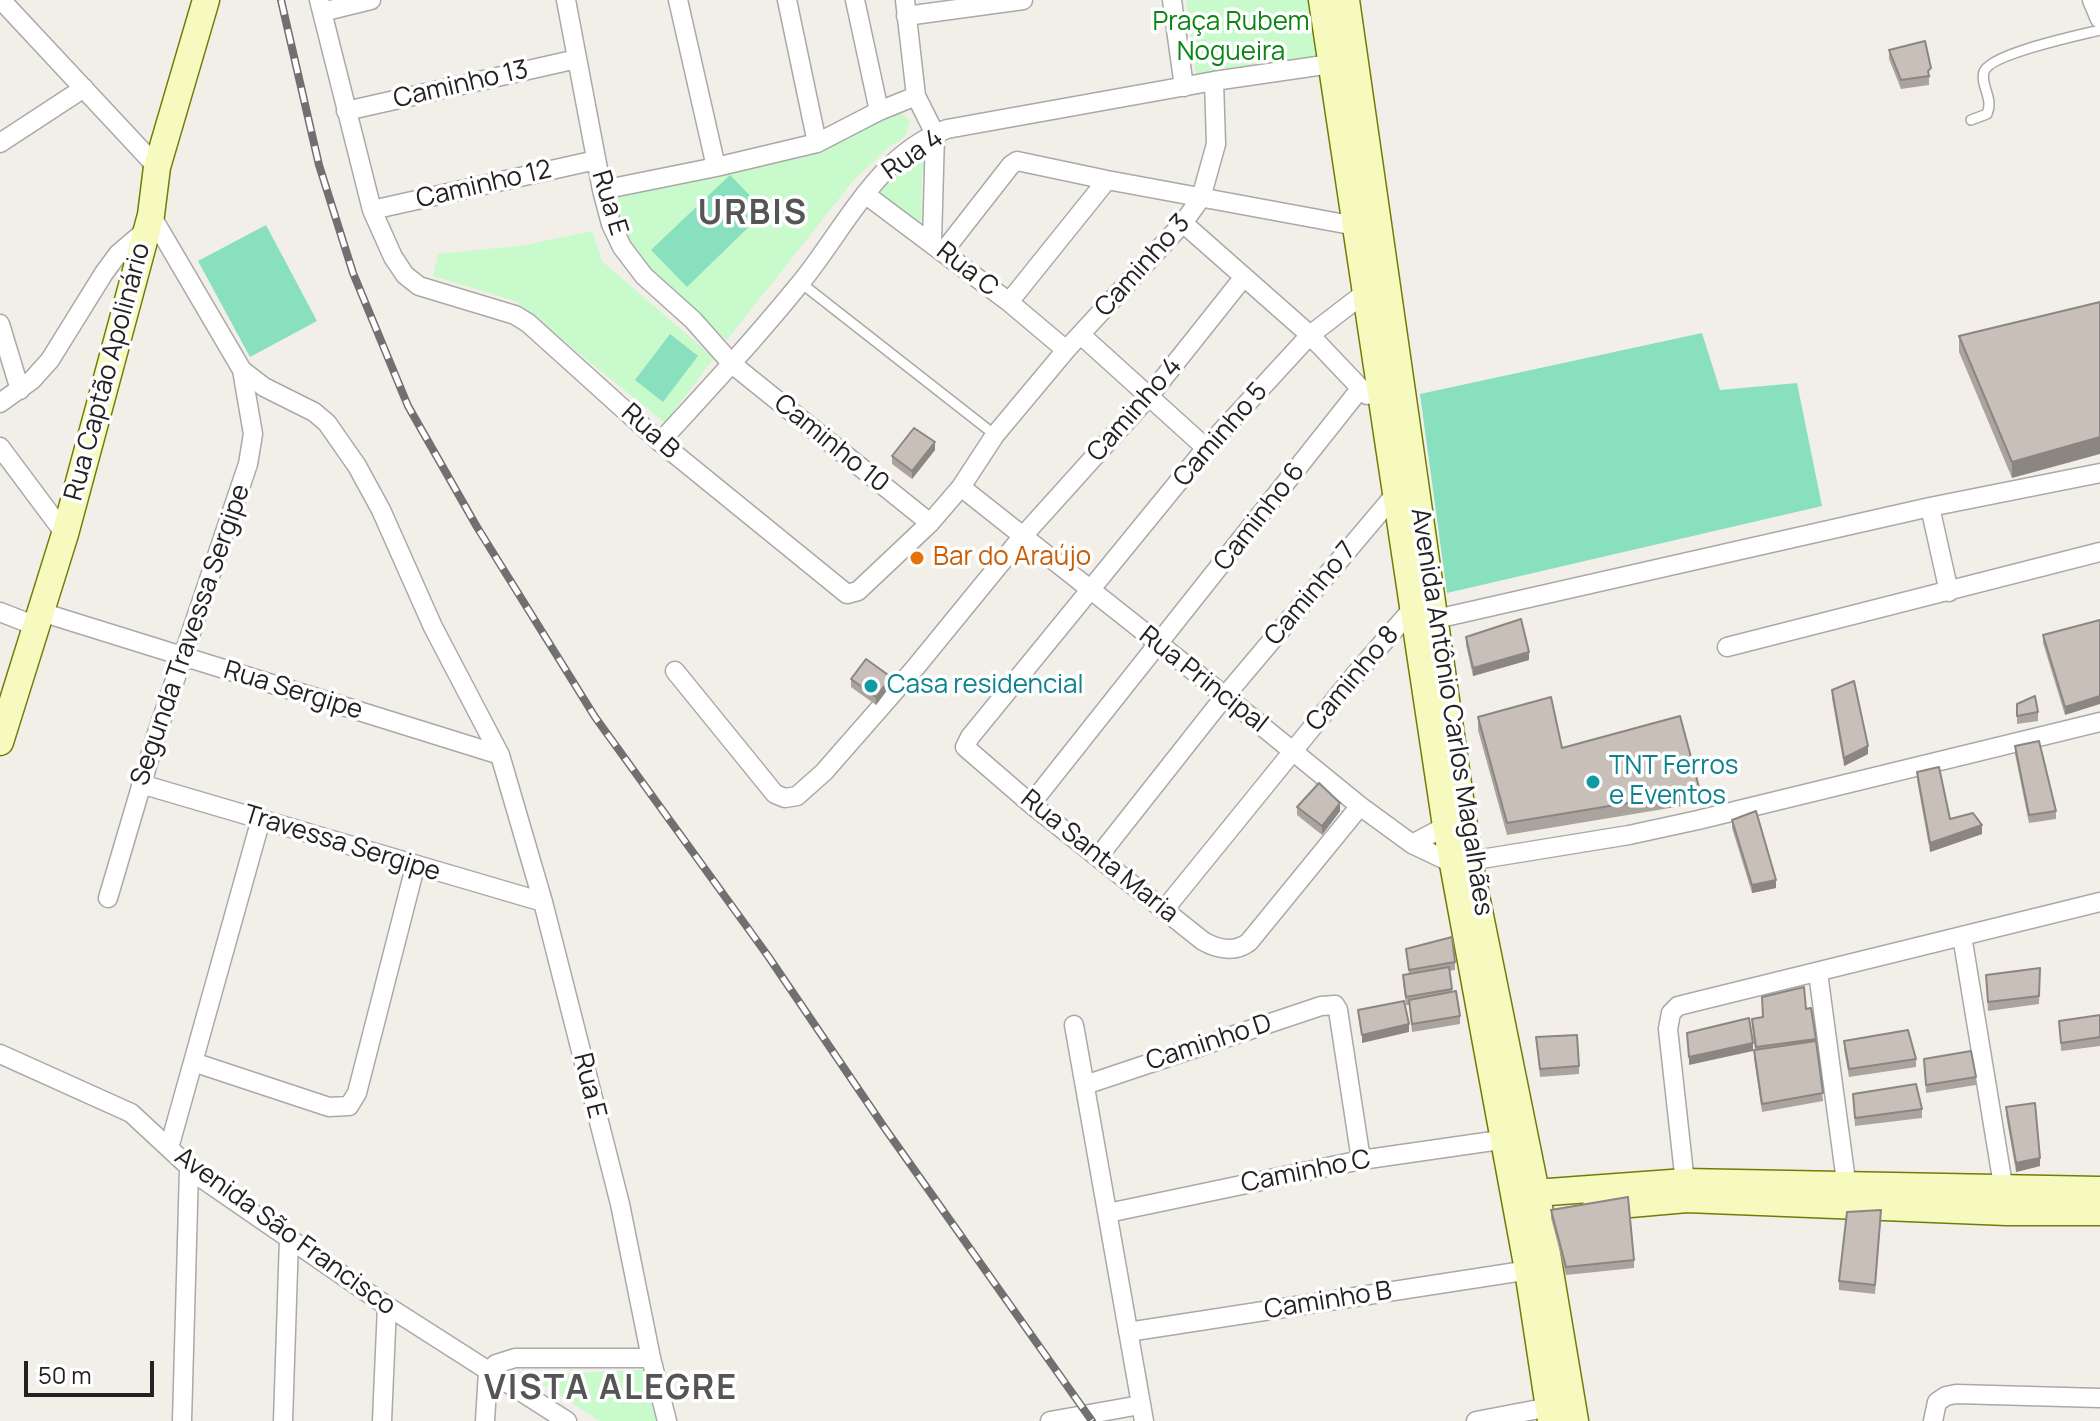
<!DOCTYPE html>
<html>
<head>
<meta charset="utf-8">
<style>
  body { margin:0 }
  #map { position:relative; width:2100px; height:1421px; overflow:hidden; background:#f2efe9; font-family:Manrope,sans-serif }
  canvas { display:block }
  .scale { position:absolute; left:24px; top:1361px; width:130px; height:36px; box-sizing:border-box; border:4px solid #222; border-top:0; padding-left:10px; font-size:24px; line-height:28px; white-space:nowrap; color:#222; -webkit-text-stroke:6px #fff; paint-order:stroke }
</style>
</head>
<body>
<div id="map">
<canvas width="2100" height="1421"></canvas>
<div class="scale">50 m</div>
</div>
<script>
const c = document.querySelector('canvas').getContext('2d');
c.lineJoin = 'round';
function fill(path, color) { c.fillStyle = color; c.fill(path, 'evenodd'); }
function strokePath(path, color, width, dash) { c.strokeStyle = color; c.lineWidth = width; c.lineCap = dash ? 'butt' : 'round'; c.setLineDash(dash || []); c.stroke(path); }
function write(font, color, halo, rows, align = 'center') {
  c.font = font + ' Manrope,sans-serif'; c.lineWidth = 7; c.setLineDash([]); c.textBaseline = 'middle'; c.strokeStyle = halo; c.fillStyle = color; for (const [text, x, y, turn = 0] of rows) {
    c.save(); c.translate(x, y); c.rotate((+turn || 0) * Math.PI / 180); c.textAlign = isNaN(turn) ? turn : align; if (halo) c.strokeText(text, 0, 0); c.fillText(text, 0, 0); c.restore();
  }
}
const park = new Path2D(`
  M1186,0H1309L1319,61L1197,81Z
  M898,110L910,121L905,137L889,147L853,181L727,340L651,278L630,255L611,197Z
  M926,149L927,155L922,172L921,222L919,227L865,184Z
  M592,231L602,261L714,358L665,423L515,301L433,276L438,254L526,245Z
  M646,1370L661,1421H600L528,1375Z`);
const pitch = new Path2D(`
  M730,175L765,211L687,287L651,250Z
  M266,225L317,321L250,357L198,261Z
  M1702,333L1720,390L1797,383L1822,506L1447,593L1420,394Z
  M670,334L698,356L663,402L635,380Z`);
const lane = new Path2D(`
  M1971,120L1987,114C1994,98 1980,86 1984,72C1989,54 2080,35 2100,30
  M801,283L995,435`);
const street = new Path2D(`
  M319,0L372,210L393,257L405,275L419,286L515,315L528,323L660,442L847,594L858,591L930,523L961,487L995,435L1066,350L1183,223L1201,198L1216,144L1214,81
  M566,0L602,190L611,224L622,247L644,276L693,320L732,364L930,523
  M678,0L716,167
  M787,0L817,143
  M855,0L879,111
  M905,0L916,96L935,134L932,242
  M1172,0L1184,87
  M2092,0L2100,19
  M3,2L157,167
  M322,12L371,0
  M906,16L1023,0
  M346,111L577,59
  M0,143L84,88
  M602,190L716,167L817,143L879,111L916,96
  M865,194L1009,302L1066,350
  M372,210L596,160
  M151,215L242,370L264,387L314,412L327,423L357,466L381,510L433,627L500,755L543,902L620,1204L651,1358L667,1421
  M1183,223L1310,335L1367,395
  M943,252L1011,165L1017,161L1107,180L1356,226
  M1009,302L1107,180
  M0,324L20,390
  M1081,335L1206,448
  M0,403L32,380L50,360L104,273L118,254L146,230
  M660,442C707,391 754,340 798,286C844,231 875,156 947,129L1214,81L1331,64
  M0,447L65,534
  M961,487L1225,696L1360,806L1412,844L1452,863
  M1930,507L1949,592
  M0,612L36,626
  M41,612L500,755
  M1436,619L1930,507L2100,473
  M1727,647L2100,552
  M675,671L775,794L785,798L797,796L824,772L915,668L1022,537L1150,395L1243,278
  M141,784L543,902
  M1031,804L1360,389
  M1360,806L1249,942C1235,953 1217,949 1203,941L1031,804L965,747L970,737L1206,448L1310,335L1366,292
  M1412,844L1446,826
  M1098,857L1225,696L1397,492
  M1469,861L1629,835L1698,820L2100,722
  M108,898L156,736L248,464L253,434L242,370
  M1164,910L1354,676L1414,607
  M1962,936L2005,1197
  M1818,973L1848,1196
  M1074,1025L1144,1421
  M0,1054L131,1113L200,1177L387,1306L567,1421
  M193,1062L329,1107L349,1106L357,1093L415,867
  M1085,1085L1321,1006L1335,1005L1338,1010L1361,1160
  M169,1148L261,819
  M1686,1192L1668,1029L1671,1013L1678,1006L2100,902
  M1108,1213L1361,1160L1514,1138
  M1128,1332L1536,1269
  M182,1421L189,1169
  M283,1421L289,1239
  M382,1421L387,1306
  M485,1421L488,1372L496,1364L515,1358H651
  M1050,1421L1140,1405
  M1476,1421L1560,1405
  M1933,1421L1937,1402L1946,1396L1956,1394L2100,1398`);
const secondary = new Path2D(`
  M1322,0L1446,826L1528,1270L1551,1421
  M1346,0L1469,861L1540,1212L1575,1421
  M0,742L65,534L151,215L157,167L206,0
  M1535,1193L1685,1182L2100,1190
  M1596,1207L1687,1199L2007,1212H2100`);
const rail = new Path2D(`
  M281,0L319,165L353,273L408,406L477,527L595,717L768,956L884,1127L1092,1421`);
const wall = new Path2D(`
  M1889,50L1931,76L1929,78V85L1901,89L1889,59Z
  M2100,302L2012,478L1959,352V336Z
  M935,450L912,479L892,464V456Z
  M2100,620L2065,715L2043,643V635Z
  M1466,637L1529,660L1473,676L1466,645Z
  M851,679L891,685L876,705L851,687Z
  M1832,690L1868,754L1844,766L1832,698Z
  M2017,704L2038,712V721L2017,724Z
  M1478,717L1562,748L1700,791V803L1507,835L1478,730Z
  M2015,746L2056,811V819L2029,823L2015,754Z
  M1917,772L1950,819L1982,834L1930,852L1917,780Z
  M1297,807L1340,811L1322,835L1297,815Z
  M1732,820L1776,888L1752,893L1732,828Z
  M1406,949L1455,962V970L1449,971L1452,992L1460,1016V1024L1412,1032L1409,1005H1406L1403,983V975L1409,974Z
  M2040,968L2039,1004L1988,1011L1986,975Z
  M1762,997L1806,1009L1816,1039L1823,1101L1762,1112L1754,1058V1050H1755L1752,1027V1019L1763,1017Z
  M2100,1015V1046L2061,1051L2059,1021Z
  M1536,1037L1579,1066V1074L1540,1077Z
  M1844,1041L1916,1059V1067L1849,1077L1844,1049Z
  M1924,1059L1976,1077V1085L1926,1093Z
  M1853,1094L1922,1109V1118L1855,1126Z
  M2006,1107L2040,1166L2016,1172L2006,1115Z
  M1551,1210L1634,1260V1268L1566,1275L1551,1218Z
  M1881,1218L1875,1294L1839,1290V1281Z`);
const shadedWall = new Path2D(`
  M2100,437V454L2012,478V462Z
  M935,442V450L912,479V471Z
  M1529,652V660L1473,676V668Z
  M891,677V685L876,705V697Z
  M2100,696V704L2065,715V707Z
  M1868,746V754L1844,766V758Z
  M1340,803V811L1322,835V826Z
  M1982,825V834L1930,852V843Z
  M1776,880V888L1752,893V885Z
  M1409,1024V1032L1362,1043V1035Z
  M1753,1043V1051L1689,1065V1057Z
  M2040,1158V1166L2016,1172V1163Z`);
const building = new Path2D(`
  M1925,41L1931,68L1928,71L1929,76L1901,80L1889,50Z
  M2100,302V437L2012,462L1959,336Z
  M914,428L935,442L912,471L892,456Z
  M1521,619L1529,652L1473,668L1466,637Z
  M2100,620V696L2065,707L2043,635Z
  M866,659L891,677L876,697L851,679Z
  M1854,681L1868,746L1844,758L1832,690Z
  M2035,696L2038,712L2017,716V704Z
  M1551,697L1562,748L1680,716L1700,791L1507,823L1478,717Z
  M2039,741L2056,811L2029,815L2015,746Z
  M1939,767L1950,819L1973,813L1982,825L1930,843L1917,772Z
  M1319,783L1340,803L1322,826L1297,807Z
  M1756,811L1776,880L1752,885L1732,820Z
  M1452,937L1455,962L1409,970L1406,949Z
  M1449,967L1452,989L1406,997L1403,975Z
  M2040,968L2039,996L1988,1002L1986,975Z
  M1804,987L1806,1009L1811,1008L1816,1039L1756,1047L1752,1019L1763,1017L1762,997Z
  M1456,991L1460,1016L1412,1024L1409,1000Z
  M1404,1001L1409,1024L1362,1035L1358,1010Z
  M2100,1015V1037L2061,1043L2059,1021Z
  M1749,1018L1753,1043L1689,1057L1687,1033Z
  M1908,1030L1916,1059L1849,1069L1844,1041Z
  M1577,1035L1579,1066L1540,1069L1536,1037Z
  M1816,1041L1823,1093L1762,1104L1754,1050Z
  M1971,1051L1976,1077L1926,1085L1924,1059Z
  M1916,1084L1922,1109L1855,1118L1853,1094Z
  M2035,1103L2040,1158L2016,1163L2006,1107Z
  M1628,1197L1634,1260L1566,1267L1551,1210Z
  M1881,1210L1875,1285L1839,1281L1847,1212Z`);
const markers = [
  [917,558,8,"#e8710a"],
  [871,686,8,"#0f9aa8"],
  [1593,782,8,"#0f9aa8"]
];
const parkNames = [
  ["Praça Rubem",1231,23],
  ["Nogueira",1231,53]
];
const streetNames = [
  ["Caminho 13",461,85,-13],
  ["Rua 4",913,155,-35],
  ["Caminho 12",484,185,-13],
  ["Rua E",609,203,73],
  ["Caminho 3",1143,266,-48],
  ["Rua C",967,270,38],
  ["Rua Captão Apolinário",108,372,-75],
  ["Caminho 4",1135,410,-49],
  ["Rua B",650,432,42],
  ["Caminho 5",1221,435,-49],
  ["Caminho 10",831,444,39],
  ["Caminho 6",1260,517,-52],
  ["Caminho 7",1311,594,-50],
  ["Segunda Travessa Sergipe",191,635,-71],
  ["Caminho 8",1353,679,-50],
  ["Rua Principal",1203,680,38],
  ["Rua Sergipe",293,691,17],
  ["Avenida Antônio Carlos Magalhães",1451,712,81],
  ["Travessa Sergipe",342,844,17],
  ["Rua Santa Maria",1099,857,39],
  ["Caminho D",1209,1043,-18],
  ["Rua E",589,1086,76],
  ["Caminho C",1306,1172,-11],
  ["Avenida São Francisco",285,1232,36],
  ["Caminho B",1328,1301,-9]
];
const foodNames = [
  ["Bar do Araújo",933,558]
];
const cultureNames = [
  ["Casa residencial",887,686],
  ["TNT Ferros",1609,767],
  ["e Eventos",1609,797]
];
const districtNames = [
  ["URBIS",753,214],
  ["VISTA ALEGRE",611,1389]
];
fill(park, '#c8facc');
fill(pitch, '#88e0be');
strokePath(lane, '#a9a9a9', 12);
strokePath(street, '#a9a9a9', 21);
strokePath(secondary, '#707d05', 29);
strokePath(lane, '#fff', 9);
strokePath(street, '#fff', 18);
strokePath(secondary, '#f7fabf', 26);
strokePath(rail, '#707070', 8);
strokePath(rail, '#fff', 5, [15]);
fill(wall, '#aba49e');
fill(shadedWall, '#8b8681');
fill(building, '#c7bfb8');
strokePath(building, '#8b8681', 2);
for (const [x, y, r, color] of markers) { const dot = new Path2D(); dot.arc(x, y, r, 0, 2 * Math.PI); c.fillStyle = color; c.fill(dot); strokePath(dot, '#fff', 3); }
write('26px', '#0c8416', '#fff', parkNames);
write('26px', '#222', '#fff', streetNames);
write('26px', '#c56008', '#fff', foodNames, 'left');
write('26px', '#0d838f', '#fff', cultureNames, 'left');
c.letterSpacing = '2px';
write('bold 34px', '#555', '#fff', districtNames);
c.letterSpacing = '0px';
</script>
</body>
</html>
